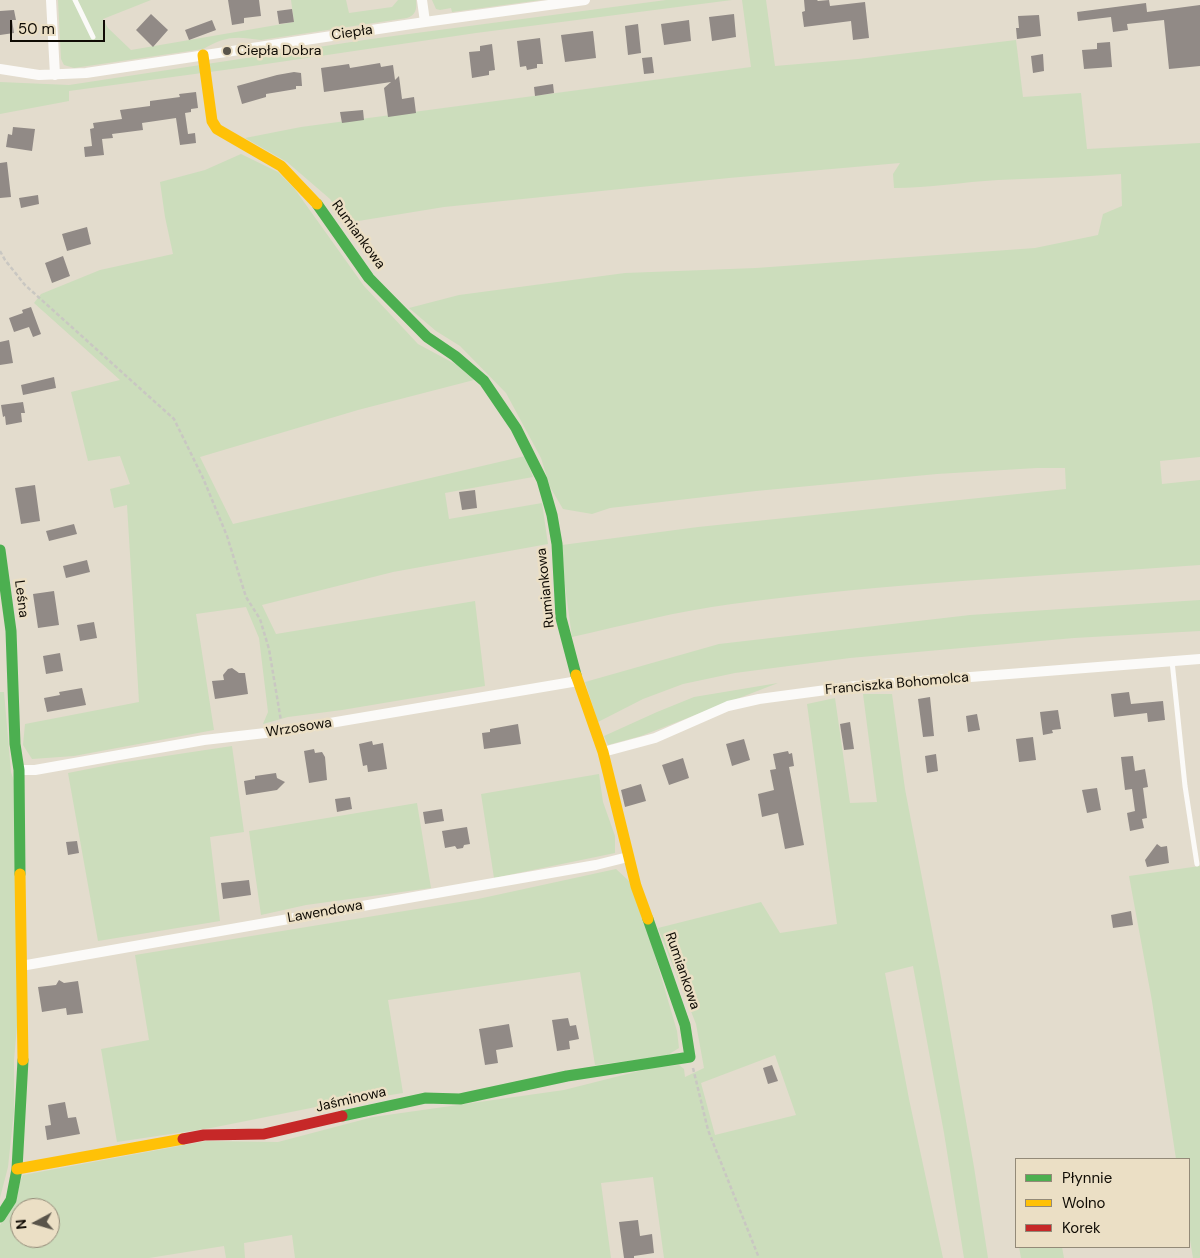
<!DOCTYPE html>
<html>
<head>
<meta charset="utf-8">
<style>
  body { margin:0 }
  #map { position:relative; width:1200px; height:1258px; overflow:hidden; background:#e3dccd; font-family:"DM Sans",sans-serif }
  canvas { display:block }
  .legend { position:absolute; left:1015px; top:1158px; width:175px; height:90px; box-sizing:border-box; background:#ebdfc5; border:1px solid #938a78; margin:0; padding:6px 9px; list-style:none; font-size:15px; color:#0f0b04 }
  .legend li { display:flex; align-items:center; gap:10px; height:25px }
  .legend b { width:25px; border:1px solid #938a78 }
  .north { position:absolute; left:10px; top:1198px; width:50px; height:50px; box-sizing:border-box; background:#ebdfc5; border:1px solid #938a78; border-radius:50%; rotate:264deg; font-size:14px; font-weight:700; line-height:20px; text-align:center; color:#0f0b04 }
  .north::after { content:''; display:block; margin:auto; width:18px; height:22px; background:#59544a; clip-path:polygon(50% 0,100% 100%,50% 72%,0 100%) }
  .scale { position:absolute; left:10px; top:20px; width:95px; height:22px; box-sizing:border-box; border:2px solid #0f0b04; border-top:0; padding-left:6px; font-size:15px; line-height:18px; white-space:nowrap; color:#0f0b04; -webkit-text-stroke:4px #ebdfc5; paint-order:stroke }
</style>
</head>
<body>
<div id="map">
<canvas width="1200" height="1258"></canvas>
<ul class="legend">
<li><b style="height:6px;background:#4caf50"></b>Płynnie</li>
<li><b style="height:6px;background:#ffc107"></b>Wolno</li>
<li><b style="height:6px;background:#c62828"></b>Korek</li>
</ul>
<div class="north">N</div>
<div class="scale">50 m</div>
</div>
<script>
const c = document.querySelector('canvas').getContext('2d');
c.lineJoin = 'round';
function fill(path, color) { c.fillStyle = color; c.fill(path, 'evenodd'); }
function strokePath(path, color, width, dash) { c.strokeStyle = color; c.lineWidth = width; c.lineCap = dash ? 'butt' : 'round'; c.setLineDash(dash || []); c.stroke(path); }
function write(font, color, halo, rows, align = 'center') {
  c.font = font + ' "DM Sans",sans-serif'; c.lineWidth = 5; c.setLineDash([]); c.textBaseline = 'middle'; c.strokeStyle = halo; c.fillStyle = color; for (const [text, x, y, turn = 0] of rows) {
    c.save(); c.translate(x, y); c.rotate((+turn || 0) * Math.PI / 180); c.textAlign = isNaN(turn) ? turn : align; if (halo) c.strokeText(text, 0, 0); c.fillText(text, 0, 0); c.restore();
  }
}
const green = new Path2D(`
  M58,0H151L103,19L108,28L131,50L294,22L291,0H346L349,13L392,7L398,0H416C417,9 416,15 407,18L261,40C235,36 226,36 203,49L74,68L64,65L61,59Z
  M432,0H541L452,12L451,8L440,10L436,9Z
  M666,0H732L476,33L239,68L69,91V101L0,114V82L69,85L371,39Z
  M742,0H766L775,66L858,59L1016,40L1023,97L1081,93L1087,149L1200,143V457L1160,461L1162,484L1200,480V565C1044,576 887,583 732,604C678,611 625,625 572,637L565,586L562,545L698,527L1066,489L1065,468H1037L937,474L756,491L610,508L592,514L563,509L550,487L541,458L506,393L460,346L436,331L409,308L459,295L625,273L756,268L1035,248L1098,235L1103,214L1122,206L1121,174C1080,177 1039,178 998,180C963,182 929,188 894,188L893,174L900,163L729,178L444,207L346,223L330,199L287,162L245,138L301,127L751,67Z
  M241,154L278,172L294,188L364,286L418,344L457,365L474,380L358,410L200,457L233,524L525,456L533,477L445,493L449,519L542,503L548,544L393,572L262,605L276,634L475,601L485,686L342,710L288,717L263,724L268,712L259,638L246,607L196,614L214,730L74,756L32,759L23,745L25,724L139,702L127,505L114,508L110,489L130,484L120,456L88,461L71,392L120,380L34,303L41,294L100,270L173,254L165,217L160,182L205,170Z
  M1200,600V631L1074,638L850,658L735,673L683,684L643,699L598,722L585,682L719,644L970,615Z
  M778,683L641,736L608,745L604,736L657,712L694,697Z
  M0,692H4L11,772L15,784L19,1005L14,1060V1111L8,1167L0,1198Z
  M863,694H892L905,789L940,972L974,1167L988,1258H964L944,1133L913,966L885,973L909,1099L943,1258H664L653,1177L601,1183L611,1258H295L292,1235L244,1243L245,1258H226L224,1246L149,1258H0V1225L16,1202L20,1182L23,1175L206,1141L278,1142L373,1117L564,1090L651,1068L679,1065L684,1069L685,1077L704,1068L696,1024L658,928L761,902L780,933L837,924L807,704L835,698L850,803L877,802ZM775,1055L796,1115L715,1135L701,1083ZM20,1208H50V1238H20Z
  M232,746L244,832L210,837L220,921L98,941L68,773L119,763Z
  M599,774L603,802L615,836V853L494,878L481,794Z
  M417,803L431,888L306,905L261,915L249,831Z
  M1200,866V1258H1193L1189,1234V1159H1176L1152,1001L1129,876Z
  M616,869L629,881L648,932L677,1031L679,1048L666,1056L595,1065L580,972L388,1000L403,1093L321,1106L211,1128L117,1142L101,1049L149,1040L135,955L478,899Z
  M1019,1247H1062L1064,1258H1021Z`);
const building = new Path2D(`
  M228,0H259L261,16L244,18V23L232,25Z
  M804,0H817L818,1L829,0L830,6L865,2L869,38L853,40L851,21L804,27L802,12L805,11Z
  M1146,3L1147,12L1200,5V66L1169,69L1164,20L1127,24L1128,30L1113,32L1111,17L1078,21L1077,12Z
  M292,9L294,22L279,24L277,11Z
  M14,10L16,20H12L14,33L0,35V11Z
  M151,14L168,30L153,47L136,30Z
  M734,14L736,37L712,41L709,17Z
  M1039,15L1041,36L1017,39L1016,28H1019L1018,16Z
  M212,20L216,30L189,40L185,30Z
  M689,20L691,41L664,45L661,24Z
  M638,24L641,53L628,55L625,26Z
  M593,31L596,58L565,62L561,35Z
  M540,38L543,64H537V68L527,70L526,66L520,67L517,41Z
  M1110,42L1112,67L1084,69L1082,50L1097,49V43Z
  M492,44L495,70L489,71V75L472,78L469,52L480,51V46Z
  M1043,54L1044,71L1033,73L1031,56Z
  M652,57L654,73L644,74L642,58Z
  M380,63L381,67L393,65L395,80L399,76L402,99L414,97L416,113L388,117L384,88L391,82L324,92L321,68L349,64L350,68Z
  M294,72L301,73L302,86H296V89L266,94V97L242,104L237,86L277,75Z
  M553,84L554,93L535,96L534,87Z
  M196,92L198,108L191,109V112L185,113L188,134L195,133L196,143L180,145L176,118L142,123L143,130L112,134L113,138L102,139L104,155L85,157L84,147L92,146L90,129L94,128L93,123L122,119L120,110L150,106V101L180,97L179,94Z
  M363,110L364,120L342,123L340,112Z
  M13,127L35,129L32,151L6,147L8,134L12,135Z
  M7,162L11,197L0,198V163Z
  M38,195L39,204L21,208L19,198Z
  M87,227L91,244L67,251L62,234Z
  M63,256L70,276L52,283L45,263Z
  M31,307L41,334L33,337L29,327L14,332L9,318L23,313L22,310Z
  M9,340L13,363L0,365V342Z
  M54,377L56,388L23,395L21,385Z
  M23,402L25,413H21L22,422L6,425L5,416L3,417L1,405Z
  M35,485L40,521L21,524L15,488Z
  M475,490L477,508L462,510L459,492Z
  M74,524L77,534L49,541L46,531Z
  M87,560L90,572L66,578L63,566Z
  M54,591L59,625L38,628L33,594Z
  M94,622L97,638L80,641L77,625Z
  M60,653L63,671L46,674L43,656Z
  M232,668L239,673H245L248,694L215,699L212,681L224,680L223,675L228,669Z
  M82,688L86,705L47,712L44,698L60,695L59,692Z
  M1129,692L1131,704L1163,701L1165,720L1148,722L1147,713L1114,717L1111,694Z
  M930,697L934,736L923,737L918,699Z
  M1058,710L1061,729L1052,730L1053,733L1043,735L1040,712Z
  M977,714L980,730L968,732L966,716Z
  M850,722L854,749L844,750L840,724Z
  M518,724L521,744L484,749L482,733L490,732V729Z
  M1033,737L1036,760L1019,762L1016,739Z
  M744,739L750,760L732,766L726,744Z
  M372,741L373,745L383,743L387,769L368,772L367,765L363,766L359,744Z
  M314,749L315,753L322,752L325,757L327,780L309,783L304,751Z
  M788,751L789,754L792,753L794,766L789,767L804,845L785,849L778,813L762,817L758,794L774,790L770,770L776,769L773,754Z
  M936,754L938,771L927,773L925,756Z
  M1133,756L1135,771L1145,769L1148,787L1143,788L1147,818L1142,819L1144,828L1130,831L1127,813L1135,811L1132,789L1125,790L1121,757Z
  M683,758L689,778L669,785L662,765Z
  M276,773L277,778L285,782L277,790L246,795L244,781L255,779V776Z
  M641,784L646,801L625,807L621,790Z
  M1097,788L1101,810L1087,813L1082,790Z
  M350,797L352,809L337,812L335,799Z
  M442,809L444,821L425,824L423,812Z
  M467,827L470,844L464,845L463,848L457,849L455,846L445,848L442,831Z
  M77,841L79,853L68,855L66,842Z
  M1157,844L1161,847L1167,846L1169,863L1147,867L1145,860Z
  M249,880L251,895L223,899L221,883Z
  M1131,911L1133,925L1113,928L1111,915Z
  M59,980L64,983L78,981L83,1013L67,1015L66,1008L42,1012L38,987L56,985Z
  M568,1018L570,1026L576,1025L579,1039L569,1041L570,1049L557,1051L552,1020Z
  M509,1024L513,1047L496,1050L498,1063L485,1065L479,1029Z
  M772,1065L778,1081L768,1084L763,1068Z
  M65,1102L68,1118L76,1117L80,1134L47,1140L45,1126L51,1125L48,1105Z
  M638,1220L640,1236L652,1234L654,1253L634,1256V1258H624L619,1222Z`);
const path = new Path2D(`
  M0,251L5,260L25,285L174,419L203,478L227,536L246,597L260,619L269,649L281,721
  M693,1068L708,1130L759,1258`);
const lane = new Path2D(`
  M75,0L93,37
  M1172,661L1185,786L1197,864`);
const street = new Path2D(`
  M51,0L55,75
  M422,0L425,22
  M0,69L39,75L86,73L425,22L585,0
  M603,752L655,738L728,706L759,699L856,686L1200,659
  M19,770H35L204,740L283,731L578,681
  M21,966L596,865L628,857`);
const fast = new Path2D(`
  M317,204L369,278L427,337L455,356L484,381L516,428L542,480L552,515L557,544L561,618L576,675
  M0,550L11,631L15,744L19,770L20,874
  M342,1116L425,1098L460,1099L567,1076L690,1057L685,1025L648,919
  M0,1217L11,1200L17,1169L23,1060`);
const slow = new Path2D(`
  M203,55L212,121L217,129L281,166L317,204
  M576,675L603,752L636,886L648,919
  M20,874L23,1060
  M17,1169L183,1139`);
const jam = new Path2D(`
  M183,1139L204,1135L264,1134L342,1116`);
const markers = [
  [227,51,5,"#59544a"]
];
const streetNames = [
  ["Ciepła",352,33,-8],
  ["Rumiankowa",358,235,54],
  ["Rumiankowa",546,588,-96],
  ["Leśna",21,599,83],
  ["Franciszka Bohomolca",897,684,-5],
  ["Wrzosowa",299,728,-9],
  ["Lawendowa",325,912,-10],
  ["Rumiankowa",682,971,71],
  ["Jaśminowa",351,1100,-13]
];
const poiNames = [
  ["Ciepła Dobra",237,51]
];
fill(green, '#ccddbc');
fill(building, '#918a86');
strokePath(path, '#c9c7c2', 2.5, [4, 2.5]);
strokePath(lane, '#fbfaf8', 5);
strokePath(street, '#fbfaf8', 10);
strokePath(fast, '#4caf50', 11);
strokePath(slow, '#ffc107', 11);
strokePath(jam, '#c62828', 11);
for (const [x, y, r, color] of markers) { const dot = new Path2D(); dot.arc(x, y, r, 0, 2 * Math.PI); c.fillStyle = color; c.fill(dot); strokePath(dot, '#ebdfc5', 2); }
write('14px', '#0f0b04', '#ebdfc5', streetNames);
write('14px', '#0f0b04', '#ebdfc5', poiNames, 'left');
</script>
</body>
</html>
